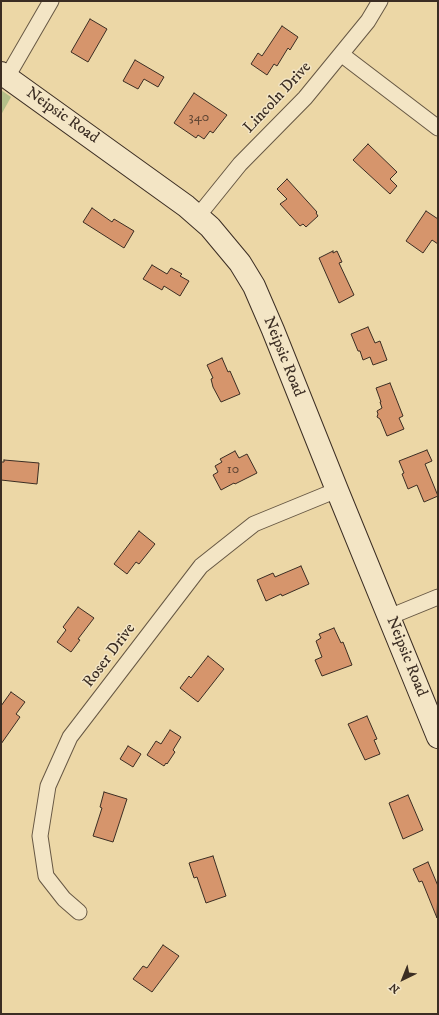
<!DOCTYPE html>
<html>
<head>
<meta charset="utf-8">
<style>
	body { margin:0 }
	#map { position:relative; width:439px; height:1015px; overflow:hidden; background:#ecd7a6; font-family:"IM FELL DW Pica",serif }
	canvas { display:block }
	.frame { position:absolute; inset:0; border:2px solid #3b2d23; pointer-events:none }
	.north { position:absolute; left:383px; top:959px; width:40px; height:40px; -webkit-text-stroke:3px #f3e5c5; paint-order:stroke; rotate:223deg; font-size:11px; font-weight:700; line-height:16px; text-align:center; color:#3b2d23 }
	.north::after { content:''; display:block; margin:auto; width:14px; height:18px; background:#3b2d23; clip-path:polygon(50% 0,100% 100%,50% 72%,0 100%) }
</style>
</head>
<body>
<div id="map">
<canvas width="439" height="1015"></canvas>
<div class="frame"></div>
<div class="north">N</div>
</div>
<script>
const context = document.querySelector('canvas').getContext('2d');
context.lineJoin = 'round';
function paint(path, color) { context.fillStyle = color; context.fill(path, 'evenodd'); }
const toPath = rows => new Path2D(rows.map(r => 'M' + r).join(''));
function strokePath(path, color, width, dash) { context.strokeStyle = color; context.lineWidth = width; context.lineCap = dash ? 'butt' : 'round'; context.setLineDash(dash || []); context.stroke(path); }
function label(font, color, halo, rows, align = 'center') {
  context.font = font + ' "IM FELL DW Pica",serif'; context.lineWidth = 3; context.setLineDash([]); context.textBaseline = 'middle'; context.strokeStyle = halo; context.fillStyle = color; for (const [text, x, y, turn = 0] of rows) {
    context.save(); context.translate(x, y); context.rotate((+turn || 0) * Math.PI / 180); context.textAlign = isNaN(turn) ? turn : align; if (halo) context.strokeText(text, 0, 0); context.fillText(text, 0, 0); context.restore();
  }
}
const green = toPath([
	[1,90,11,97,1,115]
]);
const building = toPath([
	[90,19,107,29,88,62,71,52,90,19],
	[282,26,298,37,290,50,288,48,277,66,274,64,267,75,251,64,258,53,262,56,282,26],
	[135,60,164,77,158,87,144,79,138,89,123,81,135,60],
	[194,93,227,115,213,133,210,131,204,139,198,135,196,138,174,123,194,93],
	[368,144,397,172,390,179,397,186,390,194,353,160,368,144],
	[287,179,317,212,316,213,318,216,306,227,303,224,300,226,280,204,287,199,277,189,287,179],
	[92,208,112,222,114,219,134,231,124,248,83,222,92,208],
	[426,211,438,219,438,244,432,240,423,253,406,241,426,211],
	[333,251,333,253,337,251,342,262,339,263,354,295,339,303,319,258,333,251],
	[152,265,167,274,171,268,182,274,180,276,189,281,180,296,164,286,162,290,143,279,152,265],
	[368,327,375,343,380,341,387,360,373,365,370,357,363,360,360,351,358,351,351,334,368,327],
	[222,358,228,372,230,371,240,394,221,402,213,387,211,379,213,378,207,365,222,358],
	[390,383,403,416,399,418,404,429,387,436,380,419,377,417,378,414,377,411,382,408,380,402,381,402,376,388,390,383],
	[427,450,432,461,425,464,438,496,424,502,417,485,408,489,402,474,404,473,399,461,427,450],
	[235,451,239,458,247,454,257,473,235,484,234,483,221,490,213,475,218,472,215,466,222,462,220,459,235,451],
	[4,460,39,463,37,484,1,480,1,462,4,462,4,460],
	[139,531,155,544,139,564,136,562,127,574,114,564,139,531],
	[301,566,309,584,282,596,281,594,266,601,257,580,273,573,275,577,301,566],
	[78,607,94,618,78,639,80,640,71,652,57,642,66,630,63,627,78,607],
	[334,628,341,643,343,642,352,665,322,676,315,660,322,657,316,641,321,638,319,634,334,628],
	[208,656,224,669,198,702,180,688,189,676,191,678,208,656],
	[11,692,25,702,16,714,20,717,1,744,1,706,11,692],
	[367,716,377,739,374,740,380,754,365,760,348,724,367,716],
	[170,730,181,737,173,750,175,752,167,764,166,763,164,766,147,755,156,741,161,744,170,730],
	[128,746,141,754,133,767,120,759,128,746],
	[104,792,127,799,113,842,93,836,102,808,100,807,104,792],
	[408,795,423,830,403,839,389,803,408,795],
	[213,856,226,896,206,903,197,877,194,878,189,863,213,856],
	[428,862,438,886,437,918,422,881,419,882,413,869,428,862],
	[163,945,179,956,152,992,133,979,143,966,147,968,163,945]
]);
const street = toPath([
	[341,54,438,128],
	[7,77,51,1],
	[198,216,240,164,305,98,368,21,380,1],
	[389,617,438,597],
	[79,912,64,899,46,876,40,836,48,786,70,737,201,566,254,524,337,490]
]);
const secondary = toPath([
	[1,73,186,206,210,227,240,263,254,286,273,330,337,490,438,737]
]);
const numberNames = [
	["340",199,118],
	["10",233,470]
];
const streetNames = [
	["Lincoln Drive",278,98,-47],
	["Neipsic Road",62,116,35],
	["Neipsic Road",283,357,68],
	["Roser Drive",110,656,-53],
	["Neipsic Road",406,657,68]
];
paint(green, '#b4bf89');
paint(building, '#d6956c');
strokePath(building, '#3b2d23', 1);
strokePath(street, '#675844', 17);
strokePath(secondary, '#3b2d23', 24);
strokePath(street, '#f3e5c5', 15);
strokePath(secondary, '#f3e5c5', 22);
label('14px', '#624735', null, numberNames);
label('16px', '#3b2d23', '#f3e5c5', streetNames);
</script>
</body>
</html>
